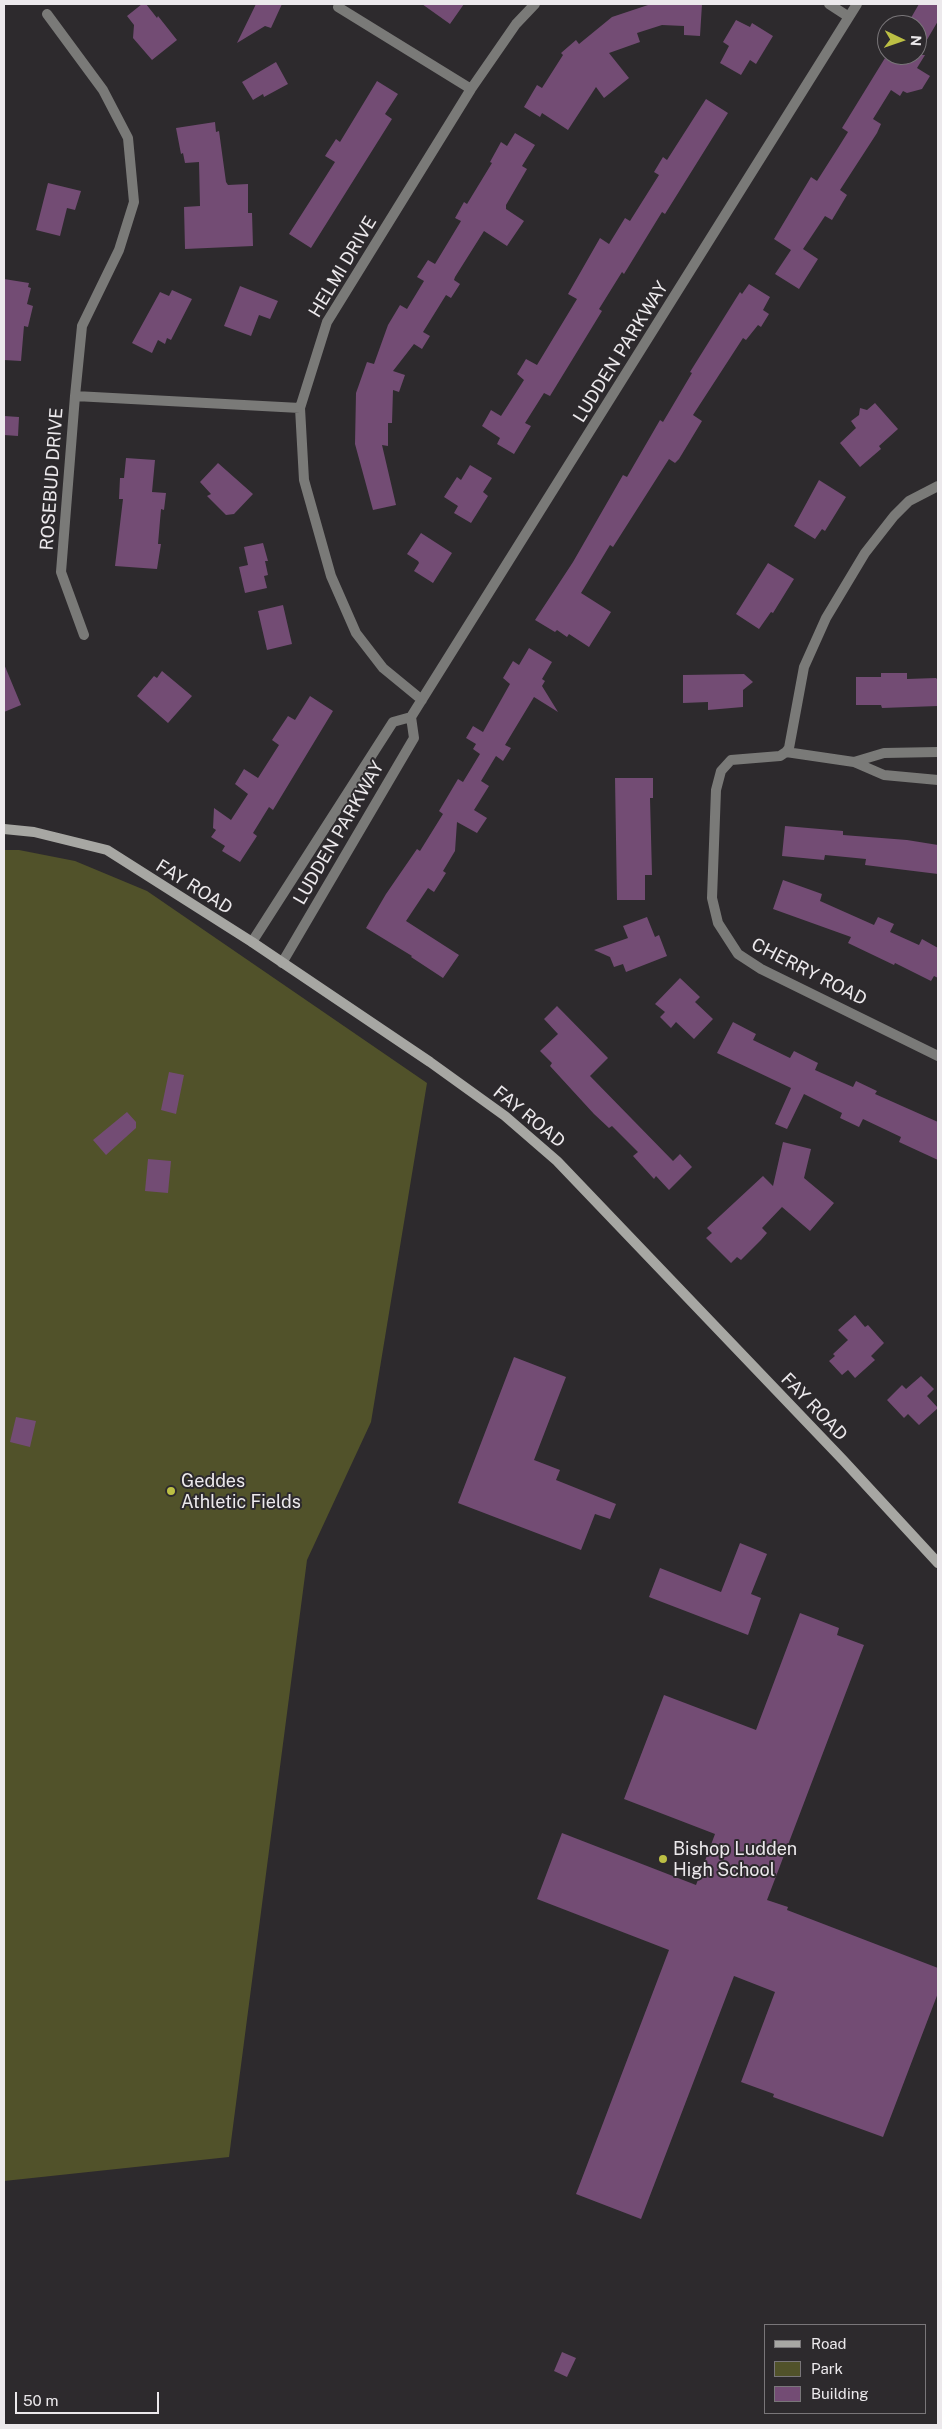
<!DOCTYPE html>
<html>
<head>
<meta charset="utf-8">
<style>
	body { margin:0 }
	#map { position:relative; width:942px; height:2429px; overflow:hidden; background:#2d2a2d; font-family:"Public Sans",sans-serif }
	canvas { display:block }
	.frame { position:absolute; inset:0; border:5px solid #ece9ec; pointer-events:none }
	.legend { position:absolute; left:764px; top:2324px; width:162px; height:90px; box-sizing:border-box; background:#2d2a2d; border:1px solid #797679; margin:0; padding:6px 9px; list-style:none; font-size:15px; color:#ece9ec }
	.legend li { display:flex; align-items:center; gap:10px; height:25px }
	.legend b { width:25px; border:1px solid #797679 }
	.north { position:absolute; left:877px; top:15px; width:50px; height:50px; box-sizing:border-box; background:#2d2a2d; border:1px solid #797679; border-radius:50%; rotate:93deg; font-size:14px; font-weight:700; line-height:20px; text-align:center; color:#ece9ec }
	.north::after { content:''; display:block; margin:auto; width:18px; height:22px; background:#bcbf44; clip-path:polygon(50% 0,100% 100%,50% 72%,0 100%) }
	.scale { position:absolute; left:15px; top:2392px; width:144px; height:22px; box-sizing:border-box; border:2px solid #ece9ec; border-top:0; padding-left:6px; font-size:15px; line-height:18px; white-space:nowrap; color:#ece9ec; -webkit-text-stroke:4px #2d2a2d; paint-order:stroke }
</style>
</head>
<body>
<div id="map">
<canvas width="942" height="2429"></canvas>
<div class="frame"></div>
<ul class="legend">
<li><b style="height:6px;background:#a7a7a3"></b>Road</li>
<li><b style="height:14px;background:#51522a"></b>Park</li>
<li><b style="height:14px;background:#734c74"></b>Building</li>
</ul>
<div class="north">N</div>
<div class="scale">50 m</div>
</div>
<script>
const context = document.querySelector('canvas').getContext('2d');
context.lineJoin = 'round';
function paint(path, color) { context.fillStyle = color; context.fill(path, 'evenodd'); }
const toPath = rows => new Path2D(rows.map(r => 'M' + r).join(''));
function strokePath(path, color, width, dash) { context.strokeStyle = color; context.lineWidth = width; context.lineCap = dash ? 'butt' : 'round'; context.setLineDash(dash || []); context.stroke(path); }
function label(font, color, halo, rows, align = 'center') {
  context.font = font + ' "Public Sans",sans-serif'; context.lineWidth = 4; context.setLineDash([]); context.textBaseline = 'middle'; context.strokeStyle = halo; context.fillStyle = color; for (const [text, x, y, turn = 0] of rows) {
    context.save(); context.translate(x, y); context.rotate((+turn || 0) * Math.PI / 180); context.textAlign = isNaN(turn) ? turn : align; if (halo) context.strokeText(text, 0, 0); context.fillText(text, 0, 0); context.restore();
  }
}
const green = toPath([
	[4,850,19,850,75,861,147,891,427,1083,371,1422,307,1560,229,2157,4,2181]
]);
const building = toPath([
	[142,4,146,4,157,18,158,16,177,40,152,60,133,38,134,25,127,16],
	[256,4,282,4,271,28,265,26,237,43],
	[422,4,464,4,450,24],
	[651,4,702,4,700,36,684,35,684,26,662,25,637,33,640,42,609,53,629,78,604,98,596,87,568,130,542,113,540,117,524,107,537,85,542,88,563,55,561,53,576,40,579,44,612,17],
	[919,4,938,4,938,21,918,55,925,55,917,68,930,76,922,89,907,93,903,91,900,96,891,90,873,119,881,124,877,133,840,190,847,195,832,220,825,216,803,249,818,259,799,289,775,274,791,250,774,239,811,177,817,181,838,148,848,132,842,128,885,58,891,62,896,55,917,55,917,25,908,23],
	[736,20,750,27,752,23,773,36,756,64,750,60,741,75,720,63,729,46,723,42],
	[276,62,288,84,264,97,263,94,253,100,242,82],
	[377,81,398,94,385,114,392,119,311,248,289,234,335,162,325,156,336,139,340,142],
	[706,99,728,113,665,214,662,212,624,274,622,272,599,309,602,311,550,396,544,393,525,423,531,426,514,454,497,444,500,438,482,426,491,410,501,416,524,380,517,374,526,359,537,365,577,299,568,294,600,238,609,244,625,218,630,221,659,175,654,172,663,157,667,160],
	[215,122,216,132,219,131,226,182,228,185,248,184,248,213,252,213,253,246,185,249,184,207,200,206,199,162,185,163,183,153,181,154,176,128],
	[515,133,535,145,522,166,527,169,506,205,506,209,524,221,507,246,484,231,455,277,454,280,460,284,451,298,446,295,423,332,430,336,422,349,414,344,393,371,405,375,399,392,393,390,392,423,388,423,388,446,382,445,396,505,373,510,355,444,356,393,367,362,374,364,388,325,400,305,407,309,424,281,417,277,428,260,435,264,461,221,455,218,464,202,467,204,492,163,490,162,501,142,507,146],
	[48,183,81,191,75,210,67,208,60,236,36,230],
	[4,279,29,283,28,287,31,288,27,304,33,306,28,327,24,326,21,361,4,360],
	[749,284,770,297,763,310,769,314,761,327,758,325,746,340,743,338,693,415,702,421,679,459,675,463,669,459,613,547,610,545,581,593,611,612,589,647,569,634,567,637,557,630,555,632,535,620,573,562,623,475,627,477,660,420,663,422,692,373,690,372,740,292,742,294],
	[240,286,278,301,270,319,259,315,251,336,224,326],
	[172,290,192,299,171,340,167,338,165,344,158,340,152,353,132,343,160,292,169,296],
	[875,403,898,429,879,446,881,449,860,467,840,443,856,428,851,421,859,415,860,408,867,410],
	[4,416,19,417,18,436,4,435],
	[126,458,155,460,152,492,166,493,164,510,161,509,158,544,161,544,157,569,115,566,123,499,119,499,120,478,124,478],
	[218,463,253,494,234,514,226,515,207,496,211,494,200,482],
	[470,465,492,478,483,492,488,496,471,523,454,513,458,506,444,497,457,477,461,480],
	[819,480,846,497,825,531,822,529,815,539,794,526],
	[421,533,452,553,433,583,414,571,419,563,418,561,407,554],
	[263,543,268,561,265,561,268,575,264,576,267,588,245,593,239,567,248,565,244,547],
	[768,563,794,579,773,613,771,612,759,629,736,614],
	[283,605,292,644,267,650,258,611],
	[529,648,552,662,542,679,545,681,542,686,558,712,534,697,505,745,511,748,503,761,496,756,481,781,489,786,474,810,487,818,477,833,457,822,455,851,443,871,446,873,434,892,428,888,406,921,459,955,443,978,411,957,412,956,366,928,386,894,417,849,420,851,443,814,439,811,458,779,463,782,480,754,473,749,476,744,466,738,473,726,483,732,510,684,503,678,513,661,519,665],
	[4,664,21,705,4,712],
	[162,671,192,696,168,723,137,696,154,676,157,678],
	[881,673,907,673,907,679,936,678,938,680,938,706,882,708,881,705,856,705,856,677,881,677],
	[744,674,753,682,743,690,743,707,708,710,708,702,683,703,683,675],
	[310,696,333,711,273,810,269,807,253,833,257,836,240,862,222,851,225,846,211,837,216,830,213,828,214,808,231,820,248,794,235,784,244,769,258,778,279,745,272,740,288,716,295,720],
	[615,778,653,778,653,798,650,798,652,875,645,875,645,900,617,900],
	[785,826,843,831,843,835,907,840,938,845,938,874,865,865,866,859,825,855,824,860,782,856],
	[783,880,822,894,820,901,874,925,878,917,894,924,890,932,919,945,922,939,938,948,938,978,934,976,931,981,895,963,894,965,848,943,851,937,773,909],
	[647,917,655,937,659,935,667,956,626,972,623,964,614,967,610,957,594,950,628,938,623,926],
	[680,978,700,997,695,1002,713,1019,694,1039,676,1022,671,1028,660,1017,665,1012,655,1004],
	[557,1006,608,1058,590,1076,673,1161,680,1154,692,1167,669,1190,656,1176,654,1179,633,1156,638,1152,612,1126,609,1128,594,1114,550,1066,552,1063,540,1051,558,1034,544,1019],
	[733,1022,756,1034,753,1040,790,1058,794,1051,818,1063,815,1070,853,1087,856,1081,877,1091,875,1094,938,1122,938,1160,899,1142,901,1137,863,1119,859,1127,840,1118,842,1113,804,1094,787,1129,775,1124,791,1088,717,1053],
	[169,1072,184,1075,176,1114,161,1110],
	[127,1112,136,1122,136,1128,106,1155,93,1140],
	[783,1142,811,1149,804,1178,834,1203,810,1231,782,1207,762,1228,767,1233,761,1240,741,1260,737,1257,731,1263,706,1238,712,1233,707,1228,763,1176,773,1186],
	[148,1159,171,1161,168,1193,145,1191],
	[855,1315,865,1327,868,1325,884,1343,871,1356,875,1360,855,1378,848,1370,842,1375,829,1361,835,1356,833,1354,848,1340,838,1330],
	[514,1357,566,1377,534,1460,560,1470,556,1480,616,1504,610,1519,595,1514,581,1550,458,1503],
	[921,1376,934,1389,927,1396,938,1408,919,1425,908,1414,904,1418,887,1400,902,1385,906,1389],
	[16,1417,36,1421,30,1447,10,1442],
	[740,1543,767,1554,751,1594,761,1598,748,1635,649,1597,660,1568,721,1592],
	[800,1613,839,1628,837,1635,864,1645,767,1900,788,1907,787,1910,938,1968,938,1993,883,2137,773,2097,774,2094,741,2082,775,1992,734,1976,641,2219,576,2194,669,1950,537,1899,562,1833,696,1885,715,1834,624,1799,664,1695,756,1730],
	[562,2352,576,2358,567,2377,554,2371]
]);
const street = toPath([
	[829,4,849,17],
	[338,7,471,89],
	[47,14,103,90,128,138,134,202,119,250,82,326,75,396],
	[84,635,61,572,75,396,300,408],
	[422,700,383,668,356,633,331,576,304,480,300,408,327,322,471,89,516,24,535,4],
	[786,752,780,756,731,760,721,771,716,790,712,898,718,923,738,954,761,969,938,1056],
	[786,752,789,748,804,667,826,618,865,553,894,516,909,501,938,486],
	[786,752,854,762,884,775,938,780],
	[854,762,884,753,938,752],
	[252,942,393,722,411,717,857,4],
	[282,963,414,738,411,717]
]);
const secondary = toPath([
	[4,829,34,832,107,850,252,942,430,1062,505,1116,557,1161,843,1460,938,1563]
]);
const markers = [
	[171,1491,5,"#bcbf44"],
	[663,1859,5,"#bcbf44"]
];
const streetNames = [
	["HELMI DRIVE",343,267,-59],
	["LUDDEN PARKWAY",621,352,-58],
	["ROSEBUD DRIVE",52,479,-86],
	["LUDDEN PARKWAY",339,833,-60],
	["FAY ROAD",194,887,32],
	["CHERRY ROAD",809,972,27],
	["FAY ROAD",529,1117,39],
	["FAY ROAD",814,1407,46]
];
const poiNames = [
	["Geddes",181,1481],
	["Athletic Fields",181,1502],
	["Bishop Ludden",673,1849],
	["High School",673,1870]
];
paint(green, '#51522a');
paint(building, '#734c74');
strokePath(street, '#7a7a78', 10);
strokePath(secondary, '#a7a7a3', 10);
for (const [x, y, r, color] of markers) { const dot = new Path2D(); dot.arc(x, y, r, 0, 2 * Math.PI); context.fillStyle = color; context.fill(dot); strokePath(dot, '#2d2a2d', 2); }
label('18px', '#ece9ec', '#2d2a2d', streetNames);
label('18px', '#ece9ec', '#2d2a2d', poiNames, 'left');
</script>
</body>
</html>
